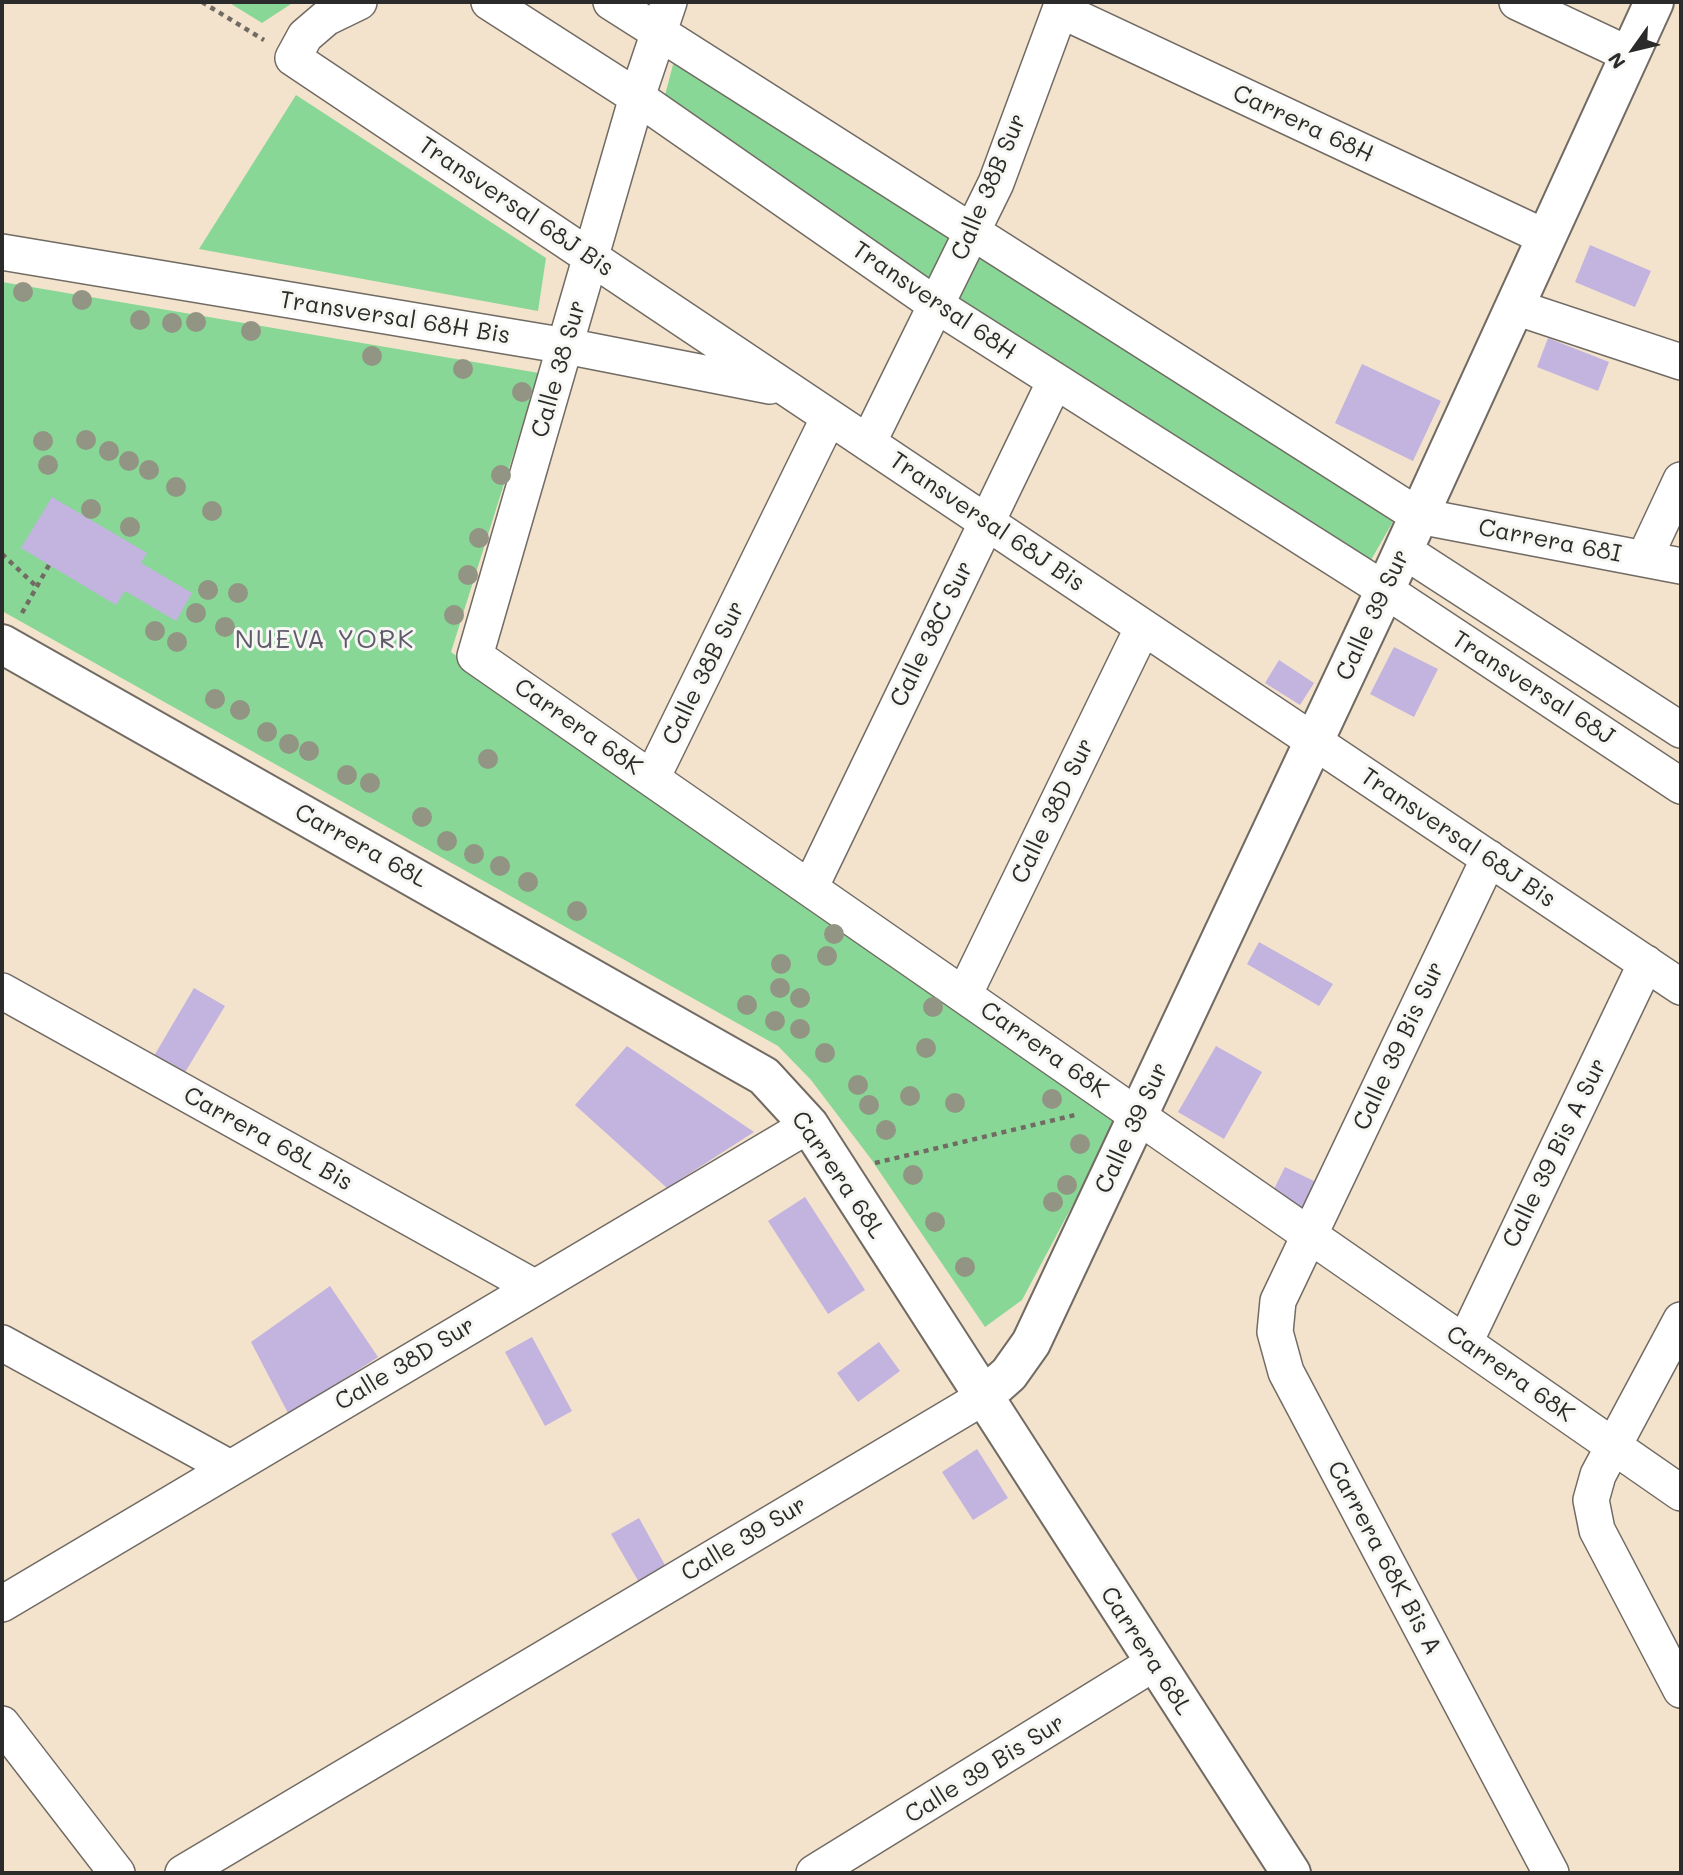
<!DOCTYPE html>
<html>
<head>
<meta charset="utf-8">
<style>
	body { margin:0 }
	#map { position:relative; width:1683px; height:1875px; overflow:hidden; background:#f3e3cd; font-family:Mali,sans-serif }
	canvas { display:block }
	.frame { position:absolute; inset:0; border:4px solid #2b2b2b; pointer-events:none }
	.north { position:absolute; left:1599px; top:14px; width:70px; height:70px; -webkit-text-stroke:5px #f6f6f2; paint-order:stroke; rotate:236deg; font-size:19px; font-weight:700; line-height:28px; text-align:center; color:#2b2b2b }
	.north::after { content:''; display:block; margin:auto; width:24px; height:32px; background:#2b2b2b; clip-path:polygon(50% 0,100% 100%,50% 72%,0 100%) }
</style>
</head>
<body>
<div id="map">
<canvas width="1683" height="1875"></canvas>
<div class="frame"></div>
<div class="north">N</div>
</div>
<script>
const context = document.querySelector('canvas').getContext('2d');
context.lineJoin = 'round';
function paint(path, color) { context.fillStyle = color; context.fill(path, 'evenodd'); }
const toPath = rows => new Path2D(rows.map(r => 'M' + r).join(''));
function strokePath(path, color, width, dash) { context.strokeStyle = color; context.lineWidth = width; context.lineCap = dash ? 'butt' : 'round'; context.setLineDash(dash || []); context.stroke(path); }
function label(font, color, halo, rows, align = 'center') {
  context.font = font + ' Mali,sans-serif'; context.lineWidth = 6; context.setLineDash([]); context.textBaseline = 'middle'; context.strokeStyle = halo; context.fillStyle = color; for (const [text, x, y, turn = 0] of rows) {
    context.save(); context.translate(x, y); context.rotate((+turn || 0) * Math.PI / 180); context.textAlign = isNaN(turn) ? turn : align; if (halo) context.strokeText(text, 0, 0); context.fillText(text, 0, 0); context.restore();
  }
}
const green = toPath([
	[228,2,294,2,262,23],
	[675,57,1395,518,1367,567,660,114],
	[296,95,546,258,538,311,199,249],
	[2,282,539,373,451,652,1120,1116,1022,1300,985,1327,871,1159,811,1080,778,1046,2,611]
]);
const building = toPath([
	[1590,245,1651,271,1635,307,1575,282],
	[1548,338,1609,362,1598,391,1537,367],
	[1362,364,1441,401,1413,461,1335,423],
	[52,497,147,553,141,563,192,593,176,621,125,591,116,605,21,548],
	[1394,647,1438,669,1414,717,1370,694],
	[1279,660,1314,683,1300,705,1265,683],
	[1259,942,1333,984,1319,1006,1247,964],
	[194,988,225,1006,184,1074,154,1056],
	[627,1046,754,1132,667,1188,575,1105],
	[1216,1046,1262,1072,1224,1139,1178,1112],
	[1285,1167,1316,1182,1303,1211,1271,1195],
	[805,1197,865,1290,828,1314,768,1221],
	[330,1286,378,1357,289,1415,251,1342],
	[532,1337,572,1411,545,1426,505,1352],
	[879,1342,900,1371,858,1402,837,1373],
	[977,1449,1008,1498,973,1520,942,1472],
	[639,1518,671,1576,644,1591,611,1534]
]);
const path = toPath([
	[202,2,264,40],
	[2,554,37,587],
	[22,613,49,565],
	[875,1163,1075,1115]
]);
const minor = toPath([
	[359,2,326,18,305,36,293,58,1681,987],
	[489,2,637,97,936,305,1385,590,1681,786],
	[611,2,1419,516,1681,566],
	[669,2,637,97,475,656,1681,1493],
	[1517,2,1630,55],
	[1060,10,1547,238],
	[2,252,566,346,770,386],
	[1515,307,1681,362],
	[868,443,996,183,1063,2],
	[1403,550,1681,730],
	[1644,559,1681,480],
	[652,778,829,417],
	[1489,858,1278,1301,1275,1332,1286,1372,1551,1873],
	[810,888,1055,381],
	[2,991,534,1287],
	[964,995,1143,627],
	[1681,1320,1598,1475,1591,1500,1597,1530,1681,1690],
	[1465,1342,1646,963],
	[2,1343,230,1468],
	[2,1604,809,1125],
	[2,1724,117,1873],
	[183,1873,982,1398],
	[814,1873,1154,1663]
]);
const tertiary = toPath([
	[2,644,764,1076,809,1125,1291,1873],
	[982,1398,1009,1374,1031,1343,1385,590,1654,2]
]);
const trees = [
	[23,292],
	[82,300],
	[140,320],
	[196,322],
	[172,323],
	[251,331],
	[372,356],
	[463,369],
	[522,392],
	[86,440],
	[43,441],
	[109,451],
	[129,461],
	[48,465],
	[149,470],
	[501,475],
	[176,487],
	[91,509],
	[212,511],
	[130,527],
	[479,538],
	[468,575],
	[208,590],
	[238,593],
	[196,613],
	[454,615],
	[225,627],
	[155,631],
	[177,642],
	[215,699],
	[240,710],
	[267,732],
	[289,744],
	[309,751],
	[488,759],
	[347,775],
	[370,783],
	[422,817],
	[447,841],
	[474,854],
	[500,866],
	[528,882],
	[577,911],
	[834,934],
	[827,956],
	[781,964],
	[780,988],
	[800,998],
	[747,1005],
	[933,1007],
	[775,1021],
	[800,1029],
	[926,1048],
	[825,1053],
	[858,1085],
	[910,1096],
	[1052,1099],
	[955,1103],
	[869,1105],
	[886,1130],
	[1080,1144],
	[913,1175],
	[1067,1185],
	[1053,1202],
	[935,1222],
	[965,1267]
];
const streetNames = [
	["Carrera 68H",1303,124,25],
	["Calle 38B Sur",989,187,-67],
	["Transversal 68J Bis",516,207,34],
	["Transversal 68H",934,301,34],
	["Transversal 68H Bis",395,318,9],
	["Calle 38 Sur",559,369,-74],
	["Transversal 68J Bis",987,522,34],
	["Carrera 68I",1550,541,11],
	["Calle 39 Sur",1373,615,-65],
	["Calle 38C Sur",932,634,-64],
	["Calle 38B Sur",704,673,-64],
	["Transversal 68J",1533,688,33],
	["Carrera 68K",578,727,35],
	["Calle 38D Sur",1053,811,-64],
	["Transversal 68J Bis",1458,838,34],
	["Carrera 68L",361,846,29],
	["Calle 39 Bis Sur",1399,1046,-65],
	["Carrera 68K",1044,1050,35],
	["Calle 39 Sur",1132,1128,-65],
	["Carrera 68L Bis",268,1139,29],
	["Calle 39 Bis A Sur",1555,1153,-64],
	["Carrera 68L",838,1175,56],
	["Calle 38D Sur",405,1364,-31],
	["Carrera 68K",1510,1374,35],
	["Calle 39 Sur",744,1539,-31],
	["Carrera 68K Bis A",1384,1558,62],
	["Carrera 68L",1146,1651,57],
	["Calle 39 Bis Sur",985,1769,-32]
];
const neighbourhoodNames = [
	["NUEVA YORK",325,640]
];
paint(green, '#89d796');
paint(building, '#c2b3df');
strokePath(minor, '#716b64', 38);
strokePath(tertiary, '#716b64', 42);
strokePath(path, '#716b64', 4.5, [5, 5]);
strokePath(minor, '#fff', 35);
strokePath(tertiary, '#fff', 38);
context.fillStyle = '#929583';
for (const [x, y] of trees) { context.beginPath(); context.arc(x, y, 10, 0, 2 * Math.PI); context.fill(); }
label('24px', '#2b2b2b', '#f6f6f2', streetNames);
context.letterSpacing = '2px';
label('26px', '#605b6a', '#f6f6f2', neighbourhoodNames);
context.letterSpacing = '0px';
</script>
</body>
</html>
